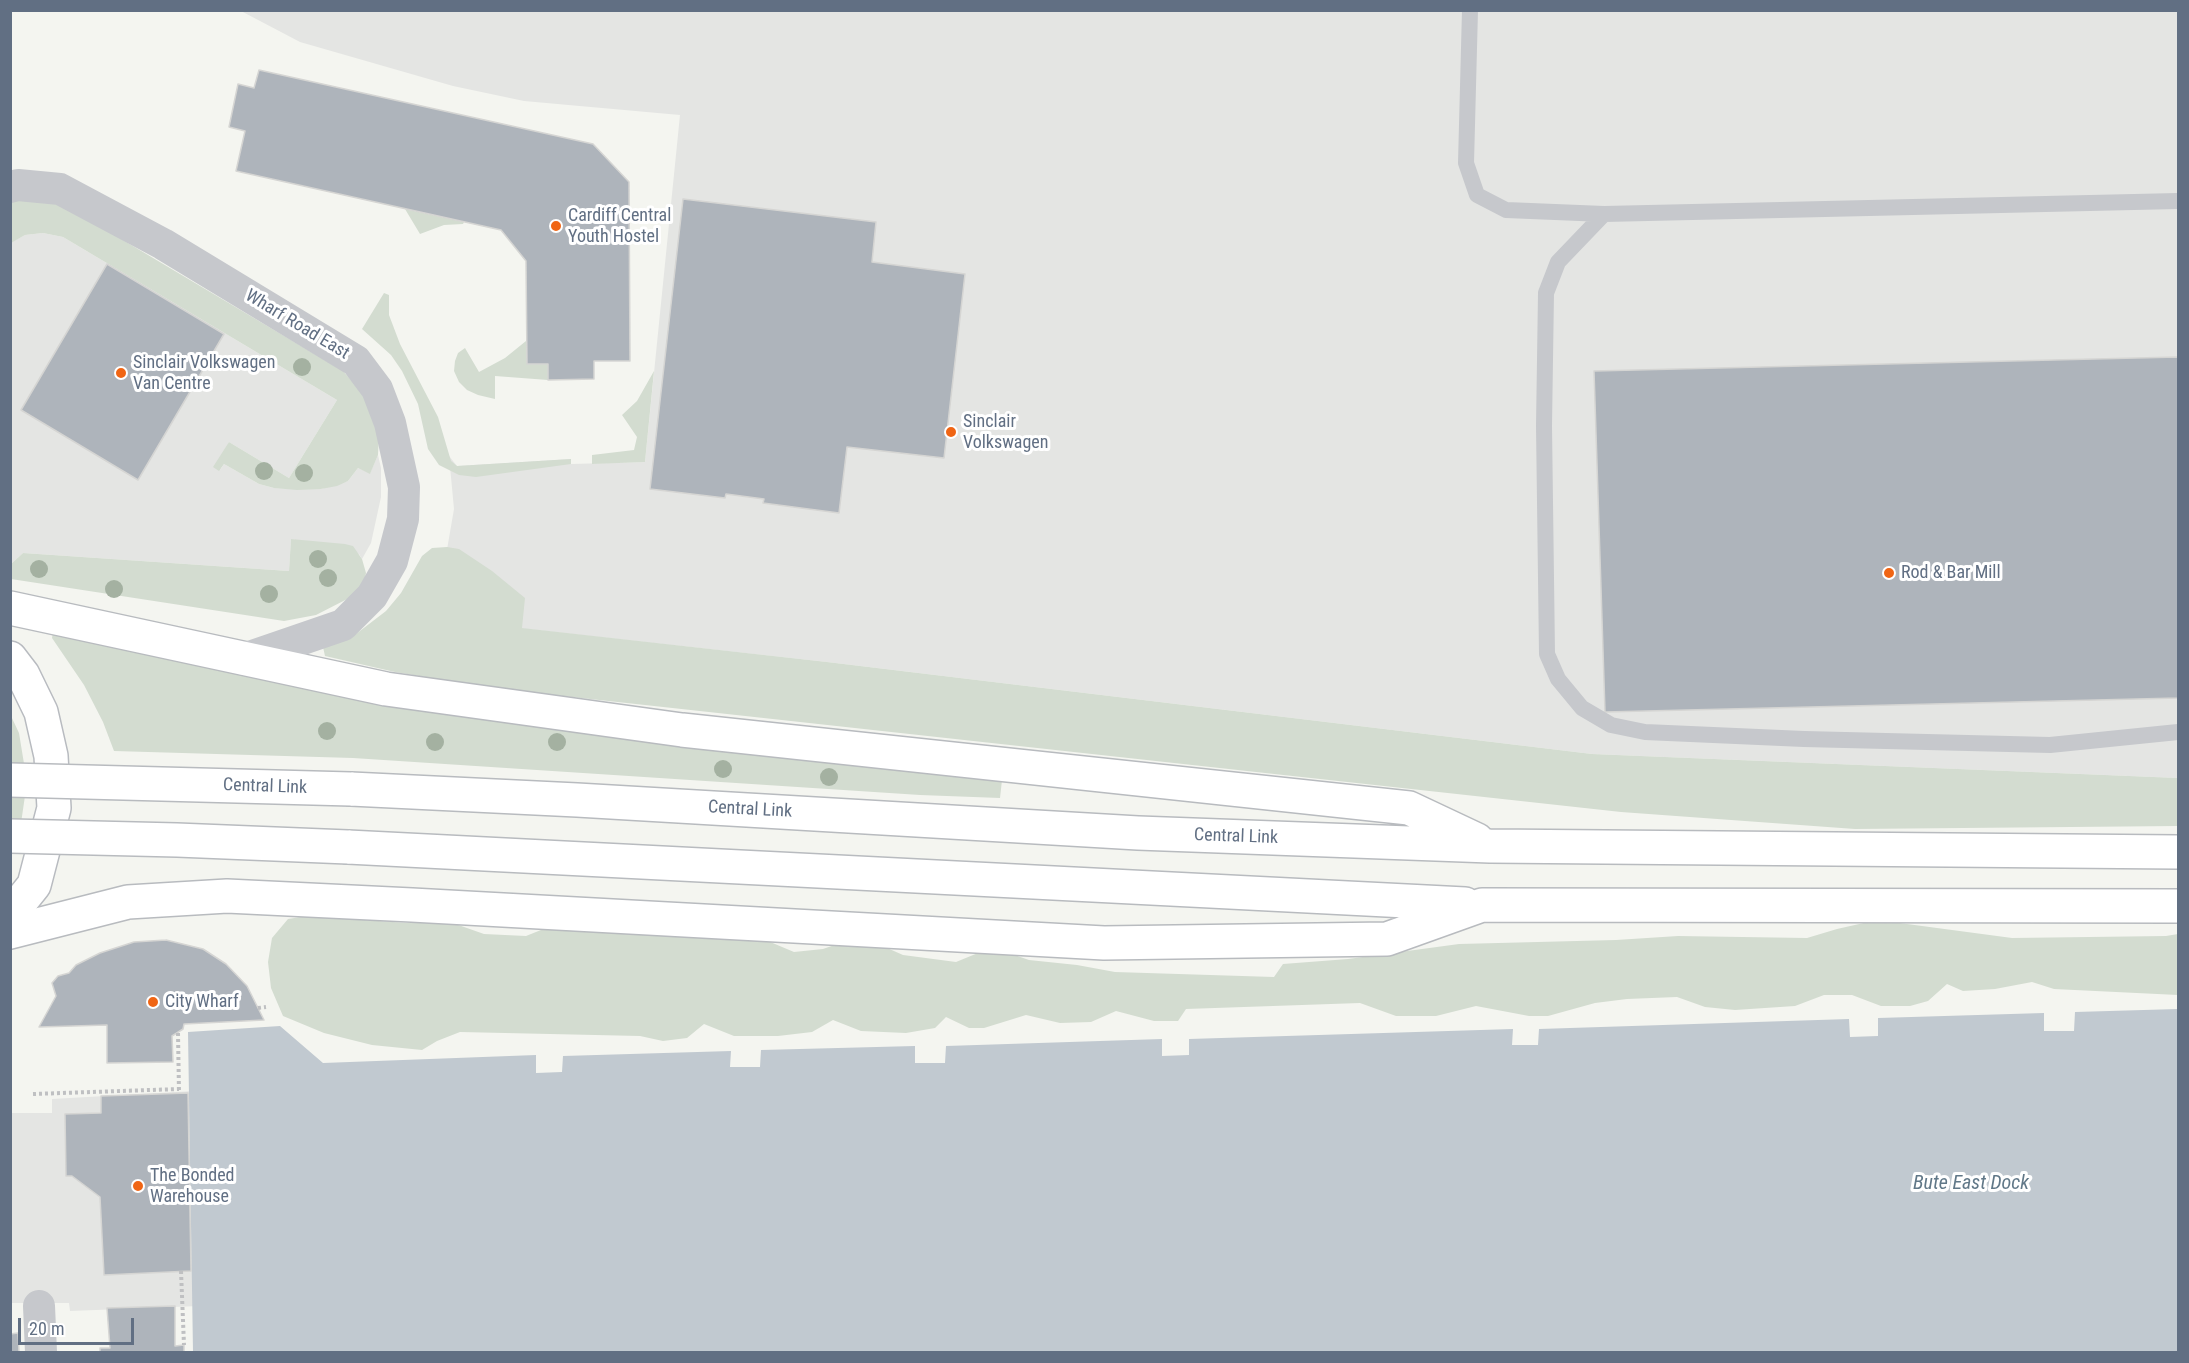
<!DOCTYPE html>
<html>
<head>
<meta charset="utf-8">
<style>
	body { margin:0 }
	#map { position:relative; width:2189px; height:1363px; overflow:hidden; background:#f4f5f0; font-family:"Roboto Condensed",sans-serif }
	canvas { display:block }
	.frame { position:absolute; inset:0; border:12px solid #616f83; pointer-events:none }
	.scale { position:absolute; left:18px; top:1318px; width:116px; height:27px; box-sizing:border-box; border:3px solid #616f83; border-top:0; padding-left:8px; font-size:18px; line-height:21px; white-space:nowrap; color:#616f83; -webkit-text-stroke:4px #fff; paint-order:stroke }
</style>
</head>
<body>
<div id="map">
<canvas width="2189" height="1363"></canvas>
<div class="frame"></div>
<div class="scale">20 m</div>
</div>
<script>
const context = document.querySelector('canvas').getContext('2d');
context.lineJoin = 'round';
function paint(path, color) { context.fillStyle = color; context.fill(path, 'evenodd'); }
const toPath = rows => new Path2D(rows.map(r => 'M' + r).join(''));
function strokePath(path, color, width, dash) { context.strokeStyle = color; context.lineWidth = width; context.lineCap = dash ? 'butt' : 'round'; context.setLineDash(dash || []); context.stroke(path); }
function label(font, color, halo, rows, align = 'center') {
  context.font = font + ' "Roboto Condensed",sans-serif'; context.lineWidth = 6; context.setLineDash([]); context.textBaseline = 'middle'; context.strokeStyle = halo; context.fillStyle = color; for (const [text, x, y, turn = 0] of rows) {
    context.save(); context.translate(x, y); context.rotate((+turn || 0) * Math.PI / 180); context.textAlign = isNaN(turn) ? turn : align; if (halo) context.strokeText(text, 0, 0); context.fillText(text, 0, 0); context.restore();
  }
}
const built = toPath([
	[241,11,2178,11,2178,778,1592,754,827,662,435,619,454,509,449,456,457,466,571,459,571,464,645,462,680,115,524,101,453,86,300,42],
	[43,233,63,237,337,400,289,478,229,442,220,470,224,464,259,484,274,488,321,489,348,481,358,468,370,473,378,455,381,468,381,497,371,543,362,559,359,554,291,539,289,571,23,553,11,564,10,243,25,235],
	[194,1091,199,1306,70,1311,69,1303,11,1303,10,1113,52,1113,52,1099]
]);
const green = toPath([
	[26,198,52,202,101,227,343,371,359,389,374,415,379,435,378,455,370,474,358,468,348,481,337,486,321,489,297,490,274,488,259,484,224,464,219,471,213,467,229,442,289,478,337,400,63,237,43,233,25,235,11,243,11,201],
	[405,209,464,222,463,224,444,225,420,234],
	[384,293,389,295,389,315,400,344,438,417,451,461,457,466,571,459,571,464,476,477,459,475,439,465,428,449,418,404,402,371,391,355,362,329],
	[526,341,527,364,548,364,548,380,495,376,495,399,478,395,467,390,459,382,454,371,455,361,458,353,465,348,479,372,505,358],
	[654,371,645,462,592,464,592,455,634,450,637,437,622,415,637,401],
	[291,539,345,544,353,546,362,559,366,573,364,584,357,594,316,615,284,621,11,579,11,564,23,553,289,571],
	[447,547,459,549,492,571,525,598,522,628,827,662,1592,754,2178,778,2178,826,1855,829,1621,812,499,689,395,672,325,656,323,647,356,634,386,611,401,593,422,556,432,548],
	[60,630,355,699,464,715,1002,780,1000,798,920,795,353,758,114,751,103,722,84,685,52,638,53,632],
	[11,716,19,733,27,782,19,837,11,853],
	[307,916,407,923,447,921,484,934,526,936,546,928,756,936,794,952,823,949,846,941,869,940,903,955,956,962,978,953,1003,951,1029,960,1077,965,1115,972,1274,977,1283,964,1348,959,1459,944,1616,940,1678,936,1807,938,1837,929,1877,920,2012,938,2166,936,2178,934,2178,995,2054,989,2032,982,1995,989,1963,991,1947,984,1928,1001,1910,1006,1881,1006,1852,995,1824,995,1795,1006,1735,1010,1705,1007,1677,997,1627,999,1595,1003,1548,1016,1529,1016,1476,1006,1436,1016,1396,1016,1360,1003,1186,1009,1178,1021,1154,1021,1116,1011,1091,1022,1060,1023,1026,1015,984,1028,969,1028,946,1017,935,1028,906,1033,861,1031,833,1020,812,1032,778,1036,734,1036,704,1024,687,1038,663,1041,640,1036,460,1032,437,1041,422,1050,372,1045,324,1033,283,1016,271,988,268,962,272,938,288,919]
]);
const water = toPath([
	[2178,1009,2178,1352,193,1352,188,1032,280,1026,323,1063,536,1055,536,1073,562,1072,563,1056,731,1051,730,1067,760,1067,761,1050,915,1046,915,1063,945,1063,946,1046,1162,1039,1162,1056,1189,1055,1189,1039,1513,1029,1512,1045,1538,1045,1539,1029,1849,1019,1850,1037,1878,1036,1878,1018,2044,1013,2044,1031,2074,1031,2075,1012]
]);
const building = toPath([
	[259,70,593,144,629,182,630,361,594,361,594,379,548,380,548,364,527,364,526,261,501,230,236,171,245,131,229,127,238,84,254,88,259,70],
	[683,199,876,222,872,262,965,274,944,458,847,447,839,513,763,503,764,499,726,494,725,498,650,489,683,199],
	[107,264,224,334,138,480,21,410,107,264],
	[2178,357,2178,698,1605,712,1594,371,2178,357],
	[166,940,203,949,226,964,247,986,264,1020,184,1024,183,1029,172,1036,173,1062,107,1063,107,1025,39,1027,56,996,52,983,58,976,69,973,76,965,100,953,134,942,166,940],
	[188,1093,191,1271,104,1275,100,1197,72,1176,66,1176,65,1114,101,1113,101,1096,188,1093],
	[175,1306,175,1346,184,1345,184,1352,100,1352,100,1348,110,1348,107,1308,175,1306],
	[18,1333,19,1352,10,1352,10,1334,18,1333]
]);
const path = toPath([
	[258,1008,266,1007],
	[178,1033,179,1093],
	[33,1094,179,1089],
	[181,1271,184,1345]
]);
const lane = toPath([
	[1470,10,1466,163,1477,195,1506,210,1604,214,2178,201],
	[1604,214,1558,262,1546,293,1544,426,1547,654,1558,679,1582,708,1611,725,1645,732,1804,739,2050,745,2178,732]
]);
const street = toPath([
	[10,187,18,185,60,189,163,244,356,361,377,389,390,423,404,487,403,519,392,561,372,596,343,625,244,659],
	[39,1306,41,1352]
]);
const secondary = toPath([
	[10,658,23,675,41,712,51,756,54,808,34,885,10,915]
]);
const primary = toPath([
	[10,608,386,689,682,730,1409,808,1477,840],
	[351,789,577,800,1138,833,1490,846,2178,852],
	[348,847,1465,904],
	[10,932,128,902,227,896,412,905,1104,943,1387,939,1482,905,2178,906]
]);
const primaryBridge = toPath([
	[10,780,351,789],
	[10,836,177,840,348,847]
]);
const trees = [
	[302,367],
	[264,471],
	[304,473],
	[318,559],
	[39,569],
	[328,578],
	[114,589],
	[269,594],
	[327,731],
	[435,742],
	[557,742],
	[723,769],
	[829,777]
];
const markers = [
	[556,226,6,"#f06514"],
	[121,373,6,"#f06514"],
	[951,432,6,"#f06514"],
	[1889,573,6,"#f06514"],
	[153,1002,6,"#f06514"],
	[138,1186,6,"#f06514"]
];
const poiNames = [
	["Cardiff Central",568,216],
	["Youth Hostel",568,237],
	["Sinclair Volkswagen",133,363],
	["Van Centre",133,384],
	["Sinclair",963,422],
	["Volkswagen",963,443],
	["Rod & Bar Mill",1901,573],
	["City Wharf",165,1002],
	["The Bonded",150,1176],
	["Warehouse",150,1197]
];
const streetNames = [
	["Wharf Road East",297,325,31],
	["Central Link",265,787,2],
	["Central Link",750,810,3],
	["Central Link",1236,837,2]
];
const waterNames = [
	["Bute East Dock",1971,1184]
];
paint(built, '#e4e5e3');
paint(green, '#d3dcd0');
paint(water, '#c1c9d0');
paint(building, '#aeb4bb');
strokePath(building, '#d5d5d3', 1.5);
strokePath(secondary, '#b8bbc0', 36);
strokePath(primary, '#b8bbbf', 36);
strokePath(path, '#bfc0c2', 4, [3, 3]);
strokePath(lane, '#c6c8cc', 16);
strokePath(street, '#c6c8cc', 32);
strokePath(secondary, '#fff', 33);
strokePath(primary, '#fff', 33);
strokePath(primaryBridge, '#b8bbbf', 36, []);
strokePath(primaryBridge, '#fff', 33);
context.fillStyle = '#a4b1a1';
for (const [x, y] of trees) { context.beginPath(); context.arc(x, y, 9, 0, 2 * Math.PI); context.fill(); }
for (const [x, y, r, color] of markers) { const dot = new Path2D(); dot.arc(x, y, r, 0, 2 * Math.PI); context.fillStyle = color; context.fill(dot); strokePath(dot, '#fff', 2); }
label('18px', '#616f83', '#fff', poiNames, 'left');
label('18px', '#616f83', '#fff', streetNames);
label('italic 20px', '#617888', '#fff', waterNames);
</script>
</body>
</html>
